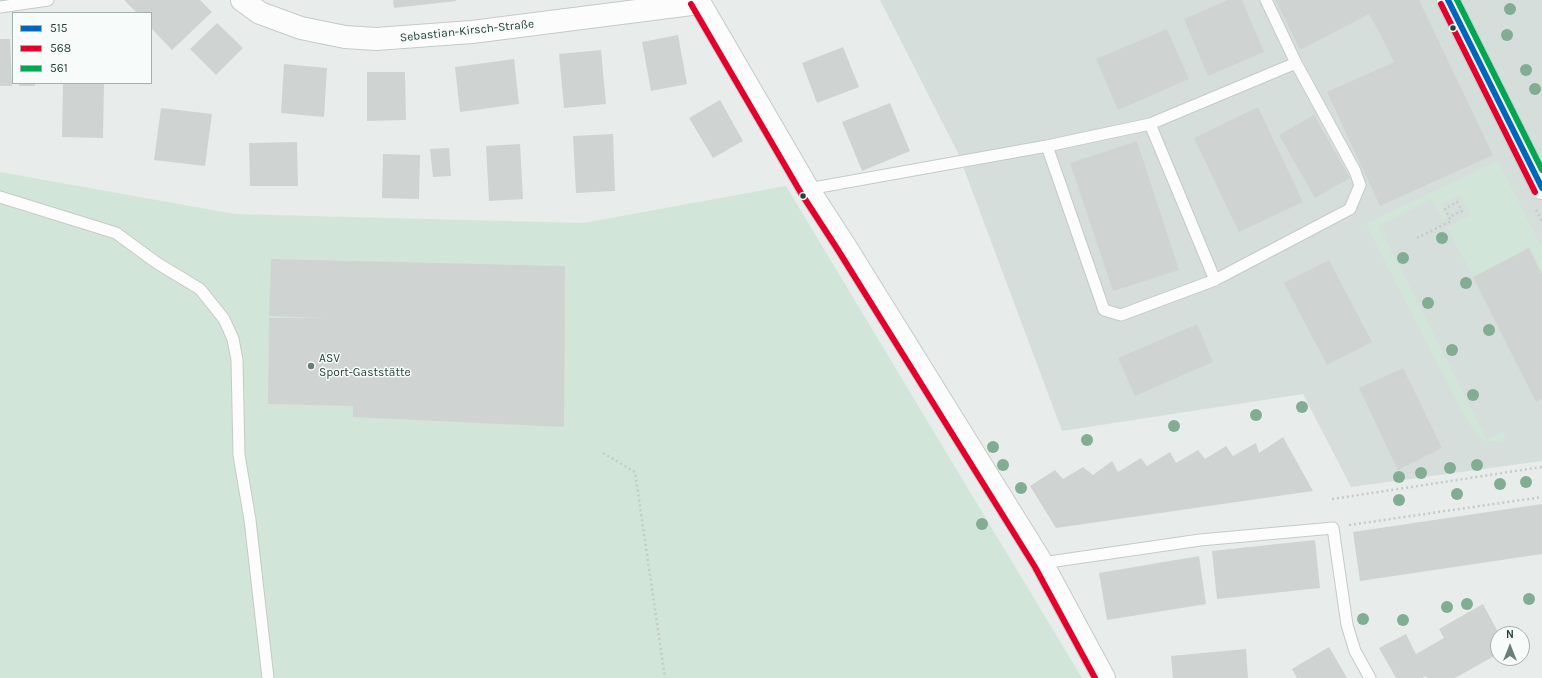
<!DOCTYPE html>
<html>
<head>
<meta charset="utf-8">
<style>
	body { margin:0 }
	#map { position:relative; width:1542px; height:678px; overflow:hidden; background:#e8edeb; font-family:Karla,sans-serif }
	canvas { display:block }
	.legend { position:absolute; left:12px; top:12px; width:140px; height:72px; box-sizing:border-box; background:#f7fbf9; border:1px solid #a3b1ad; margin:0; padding:5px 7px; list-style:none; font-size:12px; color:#24423a }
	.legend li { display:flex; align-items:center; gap:8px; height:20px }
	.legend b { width:20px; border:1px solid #a3b1ad }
	.north { position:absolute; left:1490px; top:626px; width:40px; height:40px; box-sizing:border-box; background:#f7fbf9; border:1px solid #a3b1ad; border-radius:50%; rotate:0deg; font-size:11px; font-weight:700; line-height:16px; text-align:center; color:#24423a }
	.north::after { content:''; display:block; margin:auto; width:14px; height:18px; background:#697e78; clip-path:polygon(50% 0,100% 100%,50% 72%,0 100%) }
</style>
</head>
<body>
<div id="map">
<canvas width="1542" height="678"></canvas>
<ul class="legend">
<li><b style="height:5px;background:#0065bd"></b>515</li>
<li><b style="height:5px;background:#e4002b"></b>568</li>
<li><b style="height:5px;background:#00a651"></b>561</li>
</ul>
<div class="north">N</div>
</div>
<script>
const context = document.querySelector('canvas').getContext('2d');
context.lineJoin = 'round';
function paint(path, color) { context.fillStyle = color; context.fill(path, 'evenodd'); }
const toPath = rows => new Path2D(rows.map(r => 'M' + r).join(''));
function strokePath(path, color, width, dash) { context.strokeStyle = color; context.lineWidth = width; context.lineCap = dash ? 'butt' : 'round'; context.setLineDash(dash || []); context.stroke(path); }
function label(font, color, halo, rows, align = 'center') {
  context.font = font + ' Karla,sans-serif'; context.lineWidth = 3; context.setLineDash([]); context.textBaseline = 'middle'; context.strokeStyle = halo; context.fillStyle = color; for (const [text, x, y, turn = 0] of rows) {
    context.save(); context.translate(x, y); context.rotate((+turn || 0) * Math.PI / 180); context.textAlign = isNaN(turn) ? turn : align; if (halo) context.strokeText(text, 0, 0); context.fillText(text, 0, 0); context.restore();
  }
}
const built = toPath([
	[880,0,1542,0,1542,461,1351,487,1303,394,1062,431,958,153]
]);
const green = toPath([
	[1498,161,1542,248,1542,274,1529,248,1473,277,1447,227,1471,215,1460,195,1440,204,1447,218,1443,220,1431,199,1379,226,1487,440,1503,432,1506,437,1505,440,1490,442,1484,440,1476,434,1465,417,1366,224],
	[0,172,235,214,583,223,786,186,1082,678,0,678]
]);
const building = toPath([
	[124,0,200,0,212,12,172,50,151,28,151,13,137,13],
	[393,0,456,0,456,1,394,8],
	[1228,0,1242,0,1264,52,1208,76,1184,19],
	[1278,0,1419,0,1493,155,1380,206,1327,92,1394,62,1381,35,1369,14,1300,50,1276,1],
	[217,23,243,48,216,75,190,49],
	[1167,29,1189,79,1118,110,1096,59],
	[678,35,687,84,651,91,642,42],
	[0,39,10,39,12,86,0,86],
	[843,47,859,87,817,103,802,63],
	[601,50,606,104,564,108,559,54],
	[514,59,519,104,460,112,455,67],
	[284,64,327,68,324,117,281,113],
	[367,72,405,72,406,120,367,121],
	[19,83,35,83,35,86,19,86],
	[63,83,104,83,103,138,62,137],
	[720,100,743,141,713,158,689,118],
	[890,103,910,151,862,171,842,122],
	[1258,107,1303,202,1239,232,1194,138],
	[161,108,212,114,205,166,154,160],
	[1314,115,1350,178,1315,198,1279,135],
	[613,134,615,191,576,193,573,136],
	[1137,141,1179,270,1113,291,1070,163],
	[297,142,298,186,250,186,249,143],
	[520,144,523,199,489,201,486,146],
	[449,148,451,176,433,177,430,149],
	[383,154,420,155,419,199,382,198],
	[1529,248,1542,274,1542,399,1536,402,1473,277],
	[271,259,565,266,564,427,353,417,353,406,268,404,269,318,325,318,269,316],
	[1329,260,1372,342,1327,365,1284,283],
	[1197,324,1213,362,1135,396,1118,358],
	[1403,368,1442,448,1398,470,1359,388],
	[1283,437,1313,491,1056,528,1030,486,1055,470,1063,479,1083,467,1093,475,1112,461,1118,472,1141,458,1147,466,1170,452,1176,463,1198,450,1205,459,1226,446,1233,456,1256,443,1259,453],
	[1542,504,1542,554,1360,581,1353,532],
	[1315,540,1320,588,1217,599,1212,551],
	[1199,556,1206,604,1107,620,1099,573],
	[1483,604,1499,634,1498,634,1498,654,1455,678,1427,678,1426,676,1422,678,1396,678,1379,648,1406,634,1416,654,1444,638,1439,629],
	[1329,647,1347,678,1297,678,1292,669],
	[1246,649,1248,678,1173,678,1171,656]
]);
const path = toPath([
	[1536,210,1542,221],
	[1417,238,1451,221,1445,209,1457,202,1462,211,1449,217],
	[603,453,635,472,665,678],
	[1332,499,1542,467],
	[1349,525,1542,497]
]);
const service = toPath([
	[1266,0,1296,63],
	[0,7,48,0],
	[1047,146,1104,310,1121,315,1215,280],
	[808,189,1047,146,1150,124,1296,63,1355,171,1360,185,1350,209,1215,280,1150,124],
	[0,197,116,233,157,263,200,289,224,319,233,339,237,360,239,455,250,520,268,678],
	[1042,563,1200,540,1333,528,1347,625,1355,651,1370,678]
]);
const minor = toPath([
	[242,0,260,13,301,28,345,37,376,39,472,32,699,3],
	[698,0,808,189,845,246,1042,563,1104,678]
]);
const secondary = toPath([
	[1448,0,1542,188]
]);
const bus1 = toPath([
	[1448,0,1542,188]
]);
const bus2 = toPath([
	[691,4,801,193,838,250,1035,567,1095,678],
	[1441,4,1535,192]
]);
const bus3 = toPath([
	[1457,0,1542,170]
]);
const trees = [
	[1510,9],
	[1507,35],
	[1526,70],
	[1535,89],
	[1442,238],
	[1403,258],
	[1466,283],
	[1428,303],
	[1489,330],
	[1452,350],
	[1473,395],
	[1302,407],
	[1256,415],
	[1174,426],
	[1087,440],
	[993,447],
	[1003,465],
	[1477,465],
	[1450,468],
	[1421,473],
	[1399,477],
	[1526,482],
	[1500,484],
	[1021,488],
	[1457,494],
	[1399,500],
	[982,524],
	[1529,599],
	[1467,604],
	[1447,607],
	[1363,619],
	[1403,620]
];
const markers = [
	[1453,28,3.5,"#24423a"],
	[803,196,3.5,"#24423a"],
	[311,366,4,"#697e78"]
];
const streetNames = [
	["Sebastian-Kirsch-Straße",467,31,-6]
];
const poiNames = [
	["ASV",319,359],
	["Sport-Gaststätte",319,373]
];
paint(built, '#d6dedb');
paint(green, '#d1e6d8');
paint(building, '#cfd4d2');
strokePath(service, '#c5cac8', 13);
strokePath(minor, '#c5cac8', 24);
strokePath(secondary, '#c3cbc8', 24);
strokePath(path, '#c3ccca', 2.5, [2, 3]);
strokePath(service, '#fcfcfc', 11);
strokePath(minor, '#fcfcfc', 22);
strokePath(secondary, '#fcfcfc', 22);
strokePath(bus1, '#0065bd', 6);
strokePath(bus2, '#e4002b', 6);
strokePath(bus3, '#00a651', 6);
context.fillStyle = '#81ae93';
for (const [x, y] of trees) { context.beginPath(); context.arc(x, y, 6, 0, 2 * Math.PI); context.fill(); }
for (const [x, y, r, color] of markers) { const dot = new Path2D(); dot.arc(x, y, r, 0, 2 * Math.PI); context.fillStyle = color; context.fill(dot); strokePath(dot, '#f7fbf9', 1.5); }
label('12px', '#24423a', '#f7fbf9', streetNames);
label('12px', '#24423a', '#f7fbf9', poiNames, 'left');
</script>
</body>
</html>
